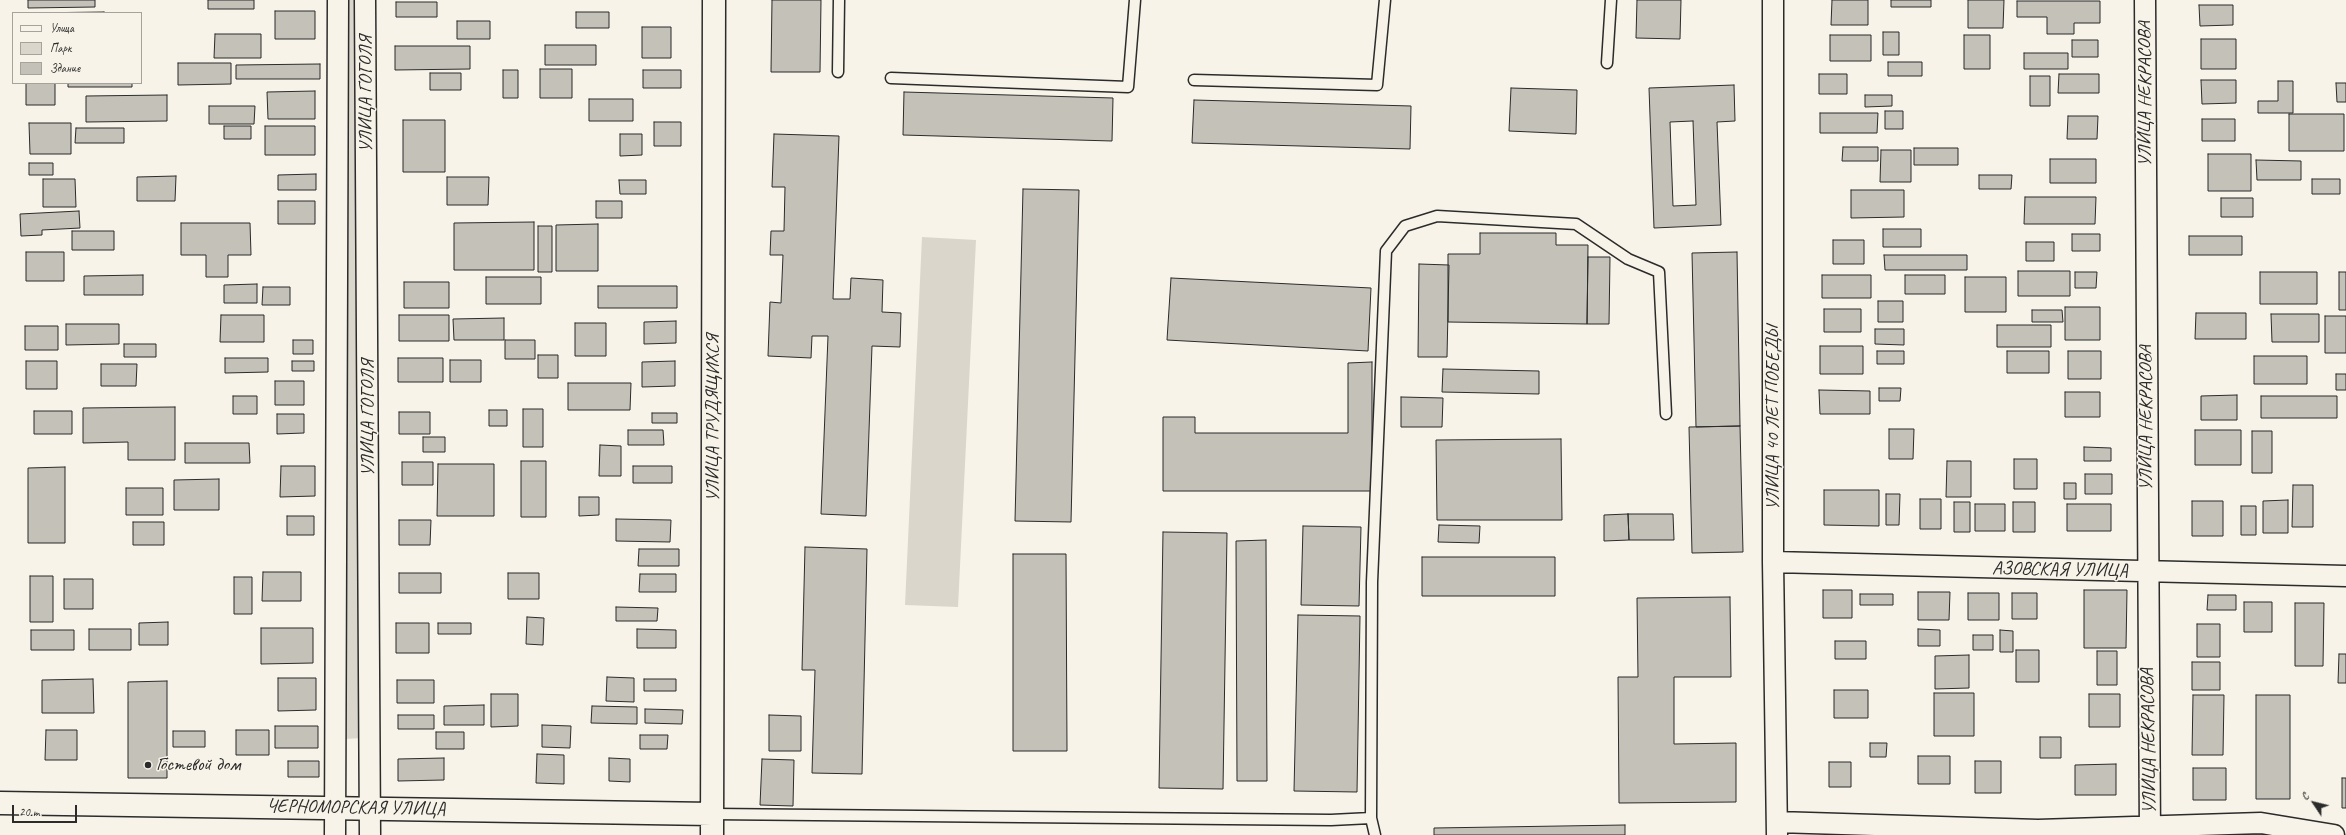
<!DOCTYPE html>
<html>
<head>
<meta charset="utf-8">
<style>
	body { margin:0 }
	#map { position:relative; width:2346px; height:835px; overflow:hidden; background:#f7f3e8; font-family:Caveat,sans-serif }
	canvas { display:block }
	.legend { position:absolute; left:12px; top:12px; width:130px; height:72px; box-sizing:border-box; background:#f7f3e8; border:1px solid #a5a39c; margin:0; padding:5px 7px; list-style:none; font-size:12px; color:#2b2b2b }
	.legend li { display:flex; align-items:center; gap:8px; height:20px }
	.legend b { width:20px; border:1px solid #a5a39c }
	.north { position:absolute; left:2294px; top:783px; width:40px; height:40px; -webkit-text-stroke:3px #f7f3e8; paint-order:stroke; rotate:305deg; font-size:11px; font-weight:700; line-height:16px; text-align:center; color:#2b2b2b }
	.north::after { content:''; display:block; margin:auto; width:14px; height:18px; background:#2b2b2b; clip-path:polygon(50% 0,100% 100%,50% 72%,0 100%) }
	.scale { position:absolute; left:12px; top:805px; width:65px; height:18px; box-sizing:border-box; border:2px solid #2b2b2b; border-top:0; padding-left:5px; font-size:12px; line-height:14px; white-space:nowrap; color:#2b2b2b; -webkit-text-stroke:3px #f7f3e8; paint-order:stroke }
</style>
</head>
<body>
<div id="map">
<canvas width="2346" height="835"></canvas>
<ul class="legend">
<li><b style="height:5px;background:#f7f3e8"></b>Улица</li>
<li><b style="height:11px;background:#dad6cc"></b>Парк</li>
<li><b style="height:11px;background:#c4c1b9"></b>Здание</li>
</ul>
<div class="north">С</div>
<div class="scale">20 m</div>
</div>
<script>
const context = document.querySelector('canvas').getContext('2d');
context.lineJoin = 'round';
function paint(path, color) { context.fillStyle = color; context.fill(path, 'evenodd'); }
const toPath = rows => new Path2D(rows.map(r => 'M' + r).join(''));
function strokePath(path, color, width, dash) { context.strokeStyle = color; context.lineWidth = width; context.lineCap = dash ? 'butt' : 'round'; context.setLineDash(dash || []); context.stroke(path); }
function label(font, color, halo, rows, align = 'center') {
  context.font = font + ' Caveat,sans-serif'; context.lineWidth = 3; context.setLineDash([]); context.textBaseline = 'middle'; context.strokeStyle = halo; context.fillStyle = color; for (const [text, x, y, turn = 0] of rows) {
    context.save(); context.translate(x, y); context.rotate((+turn || 0) * Math.PI / 180); context.textAlign = isNaN(turn) ? turn : align; if (halo) context.strokeText(text, 0, 0); context.fillText(text, 0, 0); context.restore();
  }
}
const green = toPath([
	[343,0,360,0,363,738,344,739],
	[922,237,976,240,958,607,905,605]
]);
const building = toPath([
	[28,0,95,0,95,7,28,8,28,0],
	[208,0,254,0,254,9,208,9,208,0],
	[772,0,821,0,820,72,771,72,772,0],
	[1637,0,1681,0,1680,39,1636,38,1637,0],
	[1832,0,1868,0,1868,25,1831,25,1832,0],
	[1891,0,1931,0,1931,7,1891,7,1891,0],
	[1968,0,2004,0,2003,28,1968,28,1968,0],
	[2017,1,2100,1,2100,23,2074,23,2074,34,2047,34,2047,17,2017,17,2017,1],
	[396,2,437,2,437,17,396,17,396,2],
	[2199,5,2233,5,2233,25,2200,26,2199,5],
	[275,11,315,11,315,39,275,39,275,11],
	[104,12,104,13,28,13,104,12],
	[576,12,609,12,609,28,576,28,576,12],
	[457,21,490,21,490,39,457,39,457,21],
	[642,27,671,27,671,58,642,58,642,27],
	[1883,32,1899,32,1899,55,1883,55,1883,32],
	[215,34,261,34,261,58,214,58,215,34],
	[1830,35,1871,35,1871,61,1830,61,1830,35],
	[1964,35,1990,35,1990,69,1964,69,1964,35],
	[2201,39,2236,39,2236,69,2201,69,2201,39],
	[2072,40,2098,40,2098,57,2072,57,2072,40],
	[545,45,596,45,596,65,545,65,545,45],
	[395,46,470,46,470,69,395,70,395,46],
	[2024,53,2068,53,2068,69,2024,69,2024,53],
	[1888,62,1922,62,1922,76,1888,76,1888,62],
	[178,63,231,63,231,84,178,85,178,63],
	[320,64,320,79,236,79,236,65,320,64],
	[540,69,572,69,572,98,540,98,540,69],
	[503,70,518,70,518,98,503,98,503,70],
	[643,70,681,70,681,88,643,88,643,70],
	[430,73,461,73,461,90,430,90,430,73],
	[1819,74,1847,74,1847,94,1819,94,1819,74],
	[2059,74,2099,74,2099,93,2058,93,2059,74],
	[2030,76,2050,76,2050,106,2030,106,2030,76],
	[2201,80,2236,80,2236,103,2202,104,2201,80],
	[2278,81,2293,81,2293,113,2258,113,2258,101,2278,101,2278,81],
	[26,83,55,83,55,105,26,105,26,83],
	[68,83,132,83,132,87,68,87,68,83],
	[2336,83,2346,83,2346,102,2337,102,2336,83],
	[1734,85,1735,121,1717,122,1721,225,1654,228,1649,88,1734,85],
	[1693,121,1696,205,1673,206,1670,122,1693,121],
	[1511,88,1577,90,1576,134,1509,131,1511,88],
	[315,91,315,119,268,119,267,92,315,91],
	[904,92,1113,98,1112,141,903,135,904,92],
	[167,95,167,121,86,122,86,96,167,95],
	[1865,95,1892,95,1892,106,1865,107,1865,95],
	[589,99,633,99,633,121,589,121,589,99],
	[1194,100,1411,106,1410,149,1192,143,1194,100],
	[209,106,255,106,254,124,209,124,209,106],
	[1885,111,1903,111,1903,129,1885,129,1885,111],
	[1820,113,1878,113,1877,133,1820,133,1820,113],
	[2289,114,2344,114,2344,151,2289,151,2289,114],
	[2068,116,2098,116,2097,139,2067,139,2068,116],
	[2202,119,2235,119,2235,141,2202,141,2202,119],
	[403,120,445,120,445,172,403,172,403,120],
	[654,122,681,122,681,146,654,146,654,122],
	[29,123,71,123,71,154,30,154,29,123],
	[224,126,251,126,251,139,224,139,224,126],
	[265,126,315,126,315,155,265,155,265,126],
	[76,128,124,128,124,143,75,143,76,128],
	[620,134,642,134,642,155,620,156,620,134],
	[774,134,839,136,833,299,850,299,851,278,883,280,882,312,901,313,900,347,872,346,866,516,821,514,828,336,812,336,811,358,768,356,770,302,781,303,783,255,770,255,771,231,784,231,785,187,772,187,774,134],
	[1843,147,1878,147,1878,161,1842,161,1843,147],
	[1914,148,1958,148,1958,165,1914,165,1914,148],
	[1881,150,1911,150,1911,182,1880,182,1881,150],
	[2208,154,2251,154,2251,191,2208,191,2208,154],
	[2050,159,2096,159,2096,183,2050,183,2050,159],
	[2256,160,2301,161,2301,180,2257,180,2256,160],
	[29,163,53,163,53,175,29,175,29,163],
	[316,174,316,190,278,190,278,175,316,174],
	[1979,175,2012,175,2011,189,1979,189,1979,175],
	[176,176,175,201,137,201,137,177,176,176],
	[447,177,489,177,488,205,447,205,447,177],
	[43,179,75,179,76,207,43,207,43,179],
	[2312,179,2340,179,2340,194,2312,194,2312,179],
	[619,180,646,180,646,194,620,194,619,180],
	[1023,189,1079,190,1071,522,1015,521,1023,189],
	[1851,190,1904,190,1904,217,1851,218,1851,190],
	[2025,197,2096,197,2095,224,2024,224,2025,197],
	[2221,198,2253,198,2253,217,2221,217,2221,198],
	[278,201,315,201,315,224,278,224,278,201],
	[596,201,622,201,622,218,596,218,596,201],
	[79,211,80,228,42,230,42,235,21,236,20,214,79,211],
	[534,222,534,270,454,270,454,223,534,222],
	[181,223,250,223,251,255,228,255,228,277,206,277,206,255,181,255,181,223],
	[598,224,598,271,556,271,556,225,598,224],
	[538,226,552,226,552,272,538,272,538,226],
	[1883,229,1921,229,1921,247,1883,247,1883,229],
	[72,231,114,231,114,250,72,250,72,231],
	[1480,233,1556,233,1556,245,1588,245,1587,324,1448,322,1448,254,1480,254,1480,233],
	[2072,234,2100,234,2100,251,2072,251,2072,234],
	[2189,236,2242,236,2242,255,2189,255,2189,236],
	[1833,240,1864,240,1864,264,1833,264,1833,240],
	[2026,242,2054,242,2054,261,2026,261,2026,242],
	[26,252,64,252,64,281,26,281,26,252],
	[1737,252,1740,426,1696,427,1692,253,1737,252],
	[1884,255,1967,255,1967,270,1885,270,1884,255],
	[1588,257,1610,257,1609,324,1587,324,1588,257],
	[1419,264,1449,265,1447,357,1418,357,1419,264],
	[2018,271,2070,271,2070,296,2018,296,2018,271],
	[2075,272,2097,272,2096,288,2075,288,2075,272],
	[2260,272,2317,272,2317,304,2260,304,2260,272],
	[2339,272,2346,272,2346,310,2339,310,2339,272],
	[143,275,143,295,84,295,84,276,143,275],
	[1822,275,1871,275,1871,298,1822,298,1822,275],
	[1905,275,1945,275,1945,294,1905,294,1905,275],
	[486,277,541,277,541,304,486,304,486,277],
	[1965,277,2006,277,2006,312,1965,312,1965,277],
	[1171,278,1371,288,1368,351,1167,340,1171,278],
	[404,282,449,282,449,308,404,308,404,282],
	[257,284,257,303,224,303,224,285,257,284],
	[598,286,677,286,677,308,598,308,598,286],
	[263,287,290,287,290,305,262,305,263,287],
	[1878,301,1903,301,1903,322,1878,322,1878,301],
	[2065,307,2100,307,2100,340,2065,340,2065,307],
	[1824,309,1861,309,1861,332,1824,332,1824,309],
	[2032,310,2062,310,2063,322,2032,322,2032,310],
	[2196,313,2246,313,2246,339,2195,339,2196,313],
	[2271,314,2319,314,2319,342,2272,342,2271,314],
	[221,315,264,315,264,342,220,342,221,315],
	[399,315,449,315,449,341,399,341,399,315],
	[2325,316,2346,316,2346,353,2325,353,2325,316],
	[504,318,504,340,454,340,453,319,504,318],
	[676,321,676,343,644,344,644,322,676,321],
	[575,323,606,323,606,356,575,356,575,323],
	[66,324,119,324,119,344,66,345,66,324],
	[1997,325,2051,325,2051,347,1997,347,1997,325],
	[25,326,58,326,58,350,25,350,25,326],
	[1875,329,1904,329,1904,345,1875,344,1875,329],
	[293,340,313,340,313,354,293,354,293,340],
	[505,340,535,340,535,359,505,359,505,340],
	[124,344,156,344,156,357,124,357,124,344],
	[1820,346,1863,346,1863,374,1820,374,1820,346],
	[1877,351,1904,351,1904,364,1877,364,1877,351],
	[2007,351,2049,351,2049,373,2007,373,2007,351],
	[2068,351,2101,351,2101,379,2068,379,2068,351],
	[538,355,558,355,558,378,538,378,538,355],
	[2254,356,2307,356,2307,384,2254,384,2254,356],
	[225,358,268,358,268,372,225,373,225,358],
	[398,358,443,358,443,382,398,382,398,358],
	[450,360,481,360,481,382,450,382,450,360],
	[26,361,57,361,57,389,26,389,26,361],
	[292,361,314,361,314,371,292,371,292,361],
	[675,361,675,386,642,387,642,362,675,361],
	[1372,362,1372,491,1163,491,1163,417,1195,417,1195,433,1348,433,1348,363,1372,362],
	[101,364,137,364,136,386,101,386,101,364],
	[1443,369,1539,371,1539,394,1442,392,1443,369],
	[2336,374,2346,374,2346,390,2336,390,2336,374],
	[275,381,304,381,304,405,275,405,275,381],
	[568,383,631,383,630,410,568,410,568,383],
	[1879,388,1901,388,1900,401,1879,401,1879,388],
	[1819,390,1870,391,1870,414,1820,414,1819,390],
	[2065,392,2100,392,2100,417,2065,417,2065,392],
	[2237,395,2237,420,2201,420,2201,396,2237,395],
	[233,396,257,396,257,414,233,414,233,396],
	[2261,396,2337,396,2337,418,2261,418,2261,396],
	[1401,397,1443,398,1442,427,1401,427,1401,397],
	[175,407,175,460,128,460,128,442,83,443,83,408,175,407],
	[523,409,543,409,543,447,523,447,523,409],
	[489,410,507,410,507,426,489,426,489,410],
	[34,411,72,411,72,434,34,434,34,411],
	[399,412,430,412,430,434,399,434,399,412],
	[652,413,677,413,677,423,652,423,652,413],
	[277,414,304,414,304,433,277,434,277,414],
	[1740,426,1743,552,1692,553,1689,427,1740,426],
	[1889,429,1914,429,1913,459,1889,459,1889,429],
	[628,430,663,430,664,445,628,445,628,430],
	[2195,430,2241,430,2241,465,2195,465,2195,430],
	[2252,431,2272,431,2272,473,2252,473,2252,431],
	[423,437,445,437,445,452,423,452,423,437],
	[1561,439,1562,520,1437,520,1436,440,1561,439],
	[185,443,249,443,250,463,185,463,185,443],
	[600,445,621,446,621,476,599,476,600,445],
	[2084,447,2111,448,2111,461,2084,461,2084,447],
	[2014,459,2037,459,2037,489,2014,489,2014,459],
	[521,461,546,461,546,517,521,517,521,461],
	[1947,461,1971,461,1971,497,1946,497,1947,461],
	[402,462,433,462,433,485,402,485,402,462],
	[438,464,494,464,494,516,437,516,438,464],
	[281,466,315,466,315,496,280,497,281,466],
	[633,466,672,466,672,483,633,483,633,466],
	[65,467,65,543,28,543,28,468,65,467],
	[2085,474,2112,474,2112,494,2085,494,2085,474],
	[219,479,219,510,174,510,174,480,219,479],
	[2064,483,2076,483,2076,499,2064,499,2064,483],
	[2293,485,2313,485,2313,527,2292,527,2293,485],
	[126,488,163,488,163,515,126,515,126,488],
	[1824,490,1879,490,1879,526,1824,525,1824,490],
	[1886,494,1900,494,1899,525,1886,525,1886,494],
	[579,497,599,497,599,515,579,516,579,497],
	[1920,499,1941,499,1941,529,1920,529,1920,499],
	[2288,500,2288,533,2263,533,2263,501,2288,500],
	[2192,501,2223,501,2223,536,2192,536,2192,501],
	[1954,502,1970,502,1970,532,1954,532,1954,502],
	[2013,502,2035,502,2035,532,2013,532,2013,502],
	[1975,504,2005,504,2005,531,1975,531,1975,504],
	[2067,504,2111,504,2111,531,2067,531,2067,504],
	[2241,506,2256,506,2256,535,2241,535,2241,506],
	[1628,514,1673,514,1674,540,1629,540,1628,514],
	[1628,514,1629,540,1604,541,1604,515,1628,514],
	[287,516,314,516,314,535,287,535,287,516],
	[616,519,671,520,670,542,616,541,616,519],
	[399,520,431,520,430,545,399,545,399,520],
	[133,522,164,522,164,545,133,545,133,522],
	[1439,525,1480,526,1479,543,1438,542,1439,525],
	[1303,526,1361,527,1359,606,1301,605,1303,526],
	[1163,532,1227,533,1223,789,1159,788,1163,532],
	[1266,540,1267,781,1237,781,1236,541,1266,540],
	[805,547,867,549,862,774,812,773,815,670,802,670,805,547],
	[639,549,679,549,679,566,638,566,639,549],
	[1013,554,1066,554,1067,751,1013,751,1013,554],
	[1422,557,1555,557,1555,596,1422,596,1422,557],
	[263,572,301,572,301,601,262,601,263,572],
	[399,573,441,573,441,593,399,593,399,573],
	[508,573,539,573,539,599,508,599,508,573],
	[640,574,676,574,676,592,639,592,640,574],
	[30,576,53,576,53,622,30,622,30,576],
	[234,577,252,577,252,614,234,614,234,577],
	[64,579,93,579,93,609,64,609,64,579],
	[1823,590,1852,590,1852,618,1823,618,1823,590],
	[2084,590,2127,590,2126,648,2084,648,2084,590],
	[1918,592,1950,592,1949,620,1918,620,1918,592],
	[1968,593,1999,593,1999,620,1968,620,1968,593],
	[2012,593,2037,593,2037,619,2012,619,2012,593],
	[1860,594,1893,594,1893,605,1860,605,1860,594],
	[2208,595,2236,595,2236,610,2207,610,2208,595],
	[1730,597,1731,677,1674,677,1674,744,1736,743,1736,802,1619,803,1618,677,1638,677,1637,598,1730,597],
	[2244,602,2272,602,2272,632,2244,632,2244,602],
	[2295,603,2324,603,2323,666,2295,666,2295,603],
	[616,607,658,608,657,621,616,621,616,607],
	[1298,615,1360,616,1357,792,1294,791,1298,615],
	[527,617,544,618,543,645,526,644,527,617],
	[168,622,168,645,139,645,139,623,168,622],
	[396,623,429,623,429,653,396,653,396,623],
	[438,623,471,623,471,634,438,634,438,623],
	[2197,624,2220,624,2220,657,2197,657,2197,624],
	[261,628,313,628,313,663,261,664,261,628],
	[89,629,131,629,131,650,89,650,89,629],
	[637,629,676,630,676,648,637,648,637,629],
	[1918,629,1940,630,1940,646,1918,646,1918,629],
	[31,630,74,630,74,650,31,650,31,630],
	[2000,630,2013,631,2013,652,2000,652,2000,630],
	[1973,635,1993,635,1993,650,1973,650,1973,635],
	[1835,641,1866,641,1866,659,1835,659,1835,641],
	[2016,650,2039,650,2039,682,2016,682,2016,650],
	[2097,651,2117,651,2117,685,2097,685,2097,651],
	[2339,654,2346,654,2346,683,2338,683,2339,654],
	[1969,655,1969,688,1935,689,1935,656,1969,655],
	[2192,662,2220,662,2220,690,2192,690,2192,662],
	[607,677,634,678,634,702,606,701,607,677],
	[278,678,316,678,316,710,278,711,278,678],
	[93,679,94,713,42,713,42,680,93,679],
	[644,679,676,679,676,691,644,691,644,679],
	[397,680,434,680,434,703,397,703,397,680],
	[167,681,167,778,128,778,128,682,167,681],
	[1834,690,1868,690,1868,718,1834,718,1834,690],
	[1934,693,1974,693,1974,736,1934,736,1934,693],
	[491,694,518,694,518,726,491,727,491,694],
	[2089,694,2120,694,2120,727,2089,727,2089,694],
	[2193,695,2224,695,2223,755,2192,755,2193,695],
	[2256,695,2290,695,2290,799,2256,799,2256,695],
	[484,705,484,725,444,725,444,706,484,705],
	[592,706,637,707,637,724,591,723,592,706],
	[645,709,683,710,682,724,645,723,645,709],
	[398,715,434,715,434,729,398,729,398,715],
	[769,715,801,716,801,751,769,751,769,715],
	[542,725,571,726,570,748,542,747,542,725],
	[275,726,318,726,318,748,275,748,275,726],
	[46,730,77,730,77,760,45,760,46,730],
	[236,730,269,730,269,755,236,755,236,730],
	[173,731,205,731,205,747,173,747,173,731],
	[436,732,464,732,464,749,436,749,436,732],
	[640,735,668,735,667,749,640,749,640,735],
	[2040,737,2061,737,2061,758,2040,758,2040,737],
	[1870,743,1887,743,1886,757,1870,757,1870,743],
	[537,754,564,755,564,784,536,783,537,754],
	[1918,756,1950,756,1950,784,1918,784,1918,756],
	[444,758,444,780,398,781,398,759,444,758],
	[609,758,630,759,630,782,609,781,609,758],
	[762,759,794,760,793,806,760,805,762,759],
	[288,761,319,761,319,777,288,777,288,761],
	[1975,761,2001,761,2001,793,1975,793,1975,761],
	[1829,762,1851,762,1851,787,1829,787,1829,762],
	[2116,764,2116,795,2075,795,2075,765,2116,764],
	[2193,768,2226,768,2226,800,2193,800,2193,768],
	[2342,778,2346,778,2346,808,2342,808,2342,778],
	[1625,825,1625,835,1434,835,1434,828,1625,825],
	[2274,833,2274,835,2232,835,2232,834,2274,833]
]);
const service = toPath([
	[1607,63,1611,0],
	[838,72,839,0],
	[891,78,1128,87,1135,0],
	[1194,80,1377,85,1385,0],
	[712,814,1331,820,1371,818,1375,835],
	[1371,818,1372,582,1386,251,1405,226,1437,216,1576,224,1628,259,1659,272,1666,414]
]);
const minor = toPath([
	[365,0,370,835],
	[1773,0,1773,562,1777,835],
	[2145,0,2150,835],
	[1773,562,2346,576],
	[1777,822,2038,830,2261,823,2334,835],
	[335,835,338,0]
]);
const tertiary = toPath([
	[0,803,712,814],
	[712,835,714,0]
]);
const markers = [
	[148,765,4,"#2b2b2b"]
];
const streetNames = [
	["УЛИЦА ГОГОЛЯ",366,94,-90],
	["УЛИЦА НЕКРАСОВА",2145,94,-90],
	["УЛИЦА ГОГОЛЯ",368,418,-90],
	["УЛИЦА ТРУДЯЩИХСЯ",713,418,-90],
	["УЛИЦА 40 ЛЕТ ПОБЕДЫ",1773,418,-90],
	["УЛИЦА НЕКРАСОВА",2146,418,-90],
	["АЗОВСКАЯ УЛИЦА",2060,570,1],
	["УЛИЦА НЕКРАСОВА",2149,741,-91],
	["ЧЕРНОМОРСКАЯ УЛИЦА",356,808,1]
];
const poiNames = [
	["Гостевой дом",156,765]
];
paint(green, '#dad6cc');
paint(building, '#c4c1b9');
strokePath(building, '#2b2b2b', 1);
strokePath(service, '#2b2b2b', 13);
strokePath(minor, '#2b2b2b', 23);
strokePath(tertiary, '#2b2b2b', 25);
strokePath(service, '#f7f3e8', 10);
strokePath(minor, '#f7f3e8', 20);
strokePath(tertiary, '#f7f3e8', 22);
for (const [x, y, r, color] of markers) { const dot = new Path2D(); dot.arc(x, y, r, 0, 2 * Math.PI); context.fillStyle = color; context.fill(dot); strokePath(dot, '#f7f3e8', 1.5); }
label('19px', '#2b2b2b', '#f7f3e8', streetNames);
label('19px', '#2b2b2b', '#f7f3e8', poiNames, 'left');
</script>
</body>
</html>
